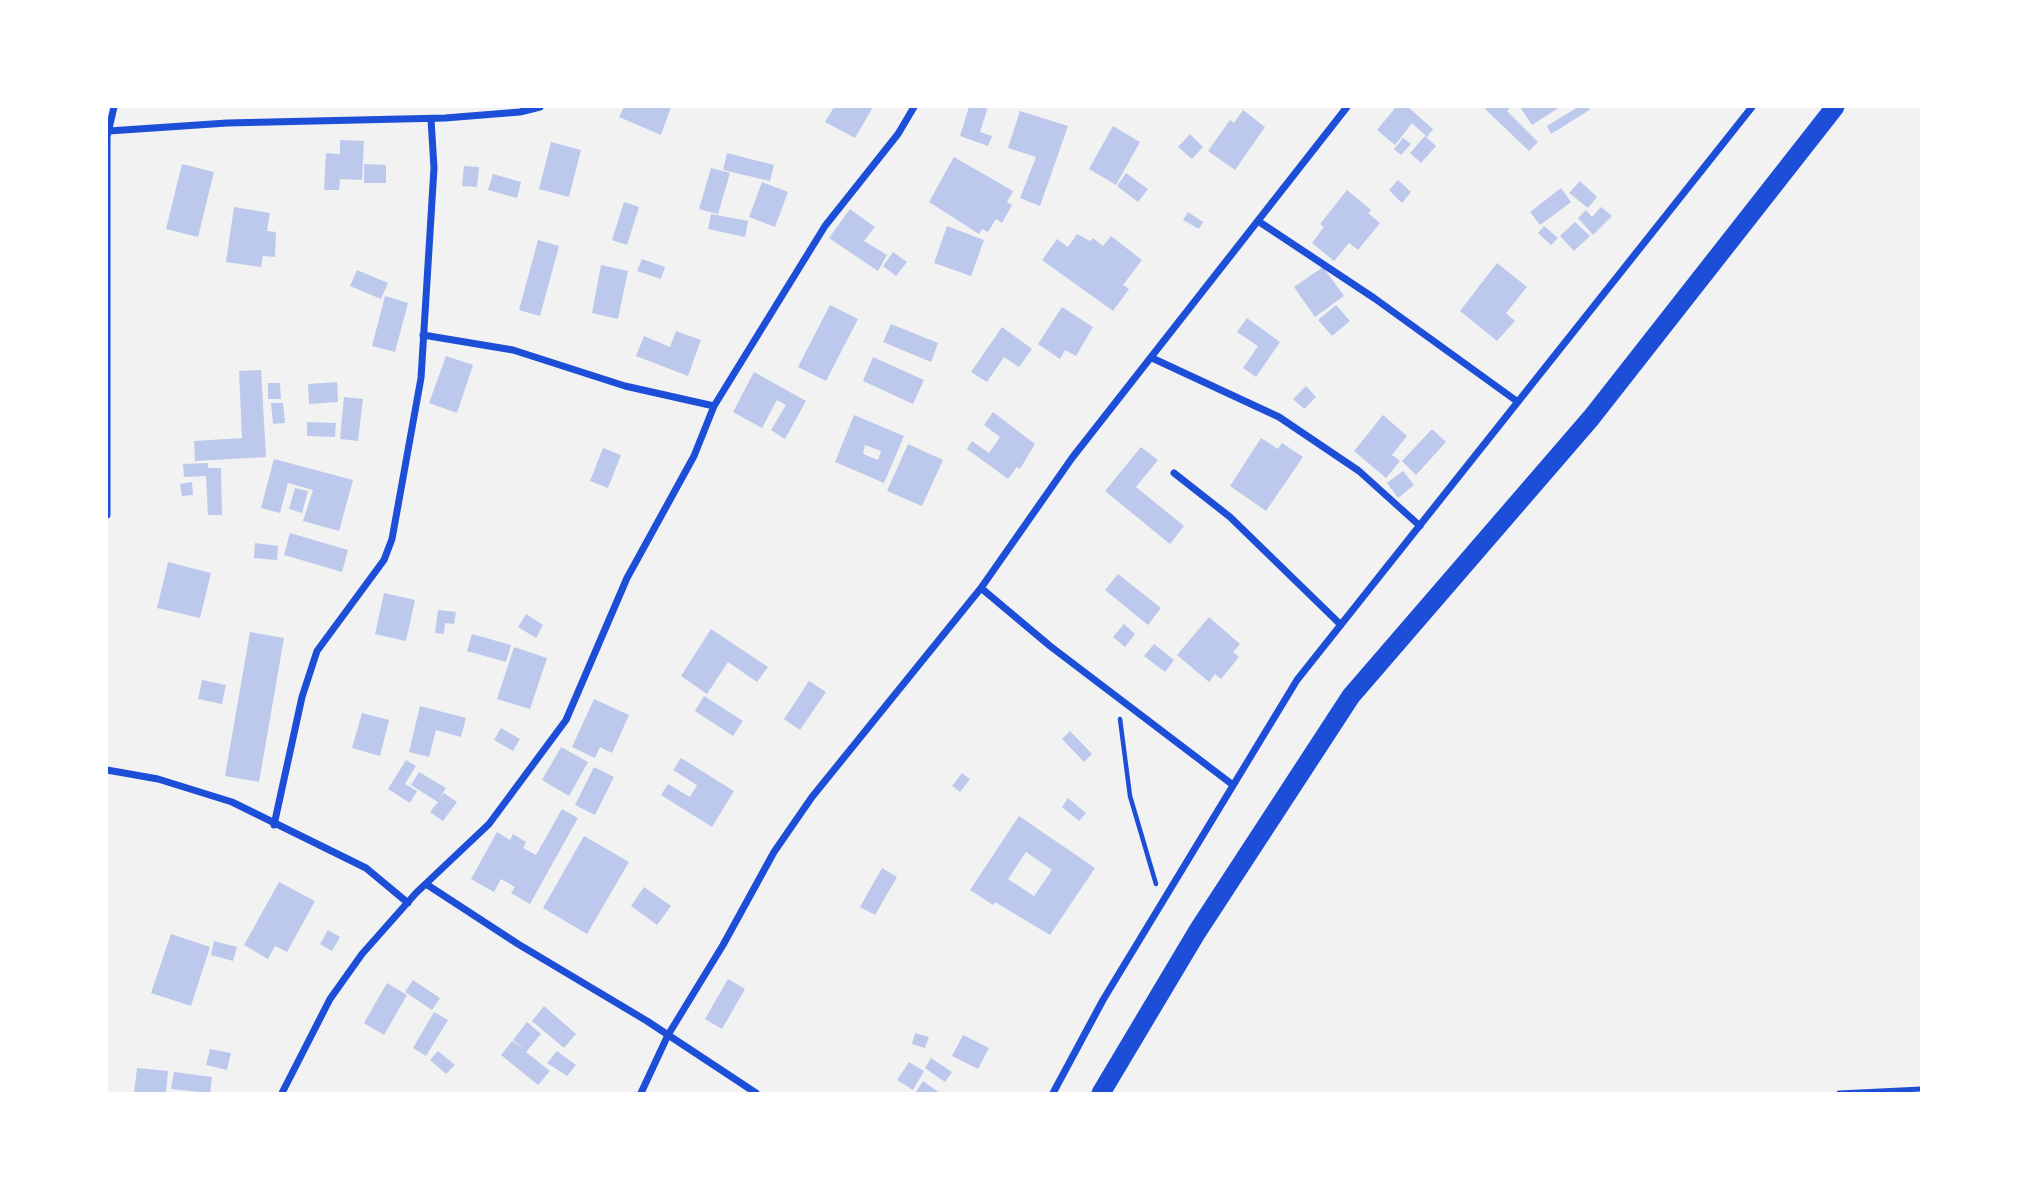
<!DOCTYPE html>
<html>
<head>
<meta charset="utf-8">
<style>
	body { margin:0 }
	#map { position:relative; width:2028px; height:1200px; overflow:hidden; background:#f2f2f2; font-family:"Fira Sans",sans-serif }
	canvas { display:block }
	.frame { position:absolute; inset:0; border:108px solid #fff; pointer-events:none }
</style>
</head>
<body>
<div id="map">
<canvas width="2028" height="1200"></canvas>
<div class="frame"></div>
</div>
<script>
const context = document.querySelector('canvas').getContext('2d');
context.lineJoin = 'round';
function paint(path, color) { context.fillStyle = color; context.fill(path, 'evenodd'); }
const toPath = rows => new Path2D(rows.map(r => 'M' + r).join(''));
function strokePath(path, color, width, dash) { context.strokeStyle = color; context.lineWidth = width; context.lineCap = dash ? 'butt' : 'round'; context.setLineDash(dash || []); context.stroke(path); }
const building = toPath([
	[624,107,671,107,661,135,619,117],
	[834,107,873,107,855,138,825,122],
	[969,107,988,107,980,132,992,136,988,146,960,136],
	[1396,107,1408,107,1433,129,1427,137,1412,123,1395,145,1377,130],
	[1487,107,1511,107,1507,111,1538,142,1529,151,1485,109],
	[1520,107,1560,107,1532,125],
	[1578,107,1591,109,1551,134,1547,126],
	[1243,110,1265,127,1235,170,1208,151,1230,120,1234,123],
	[1020,111,1068,126,1040,206,1020,198,1036,157,1008,148],
	[1113,126,1140,142,1116,185,1089,169],
	[1190,134,1203,147,1192,159,1178,147],
	[1425,136,1436,146,1421,163,1410,153],
	[1403,138,1411,144,1401,155,1394,149],
	[340,140,364,141,362,180,340,179,339,190,324,190,326,153,340,154],
	[551,142,581,150,569,197,539,189],
	[727,153,774,165,770,181,723,170],
	[954,157,1013,191,1007,202,1012,205,1002,223,996,219,988,232,982,229,979,234,929,202],
	[182,164,214,172,198,237,166,229],
	[364,164,386,165,386,183,364,183],
	[464,166,479,167,477,187,462,186],
	[711,168,730,173,718,214,699,209],
	[1126,173,1148,189,1138,202,1117,186],
	[493,174,521,182,517,198,488,190],
	[1398,180,1411,192,1402,203,1389,190],
	[1580,181,1597,197,1588,208,1569,193],
	[762,182,788,192,775,227,749,217],
	[1561,188,1571,202,1540,225,1530,212],
	[1347,190,1371,210,1368,213,1380,223,1358,250,1349,243,1334,261,1312,243,1324,227,1320,224],
	[624,202,639,207,627,245,612,240],
	[234,207,270,213,267,231,276,232,275,257,263,256,261,267,226,262],
	[1601,207,1612,216,1593,235,1578,218,1586,210,1592,217],
	[850,209,875,227,864,241,887,255,878,271,829,238],
	[1188,212,1203,222,1199,229,1183,220],
	[711,214,748,221,745,237,708,229],
	[1575,222,1590,236,1574,251,1560,236],
	[947,226,984,240,971,276,934,263],
	[1544,226,1558,238,1551,245,1538,233],
	[1077,234,1090,241,1093,238,1103,246,1111,236,1142,260,1123,285,1129,289,1113,311,1042,260,1057,239,1068,247],
	[538,240,559,246,540,316,519,310],
	[893,252,907,262,896,276,883,266],
	[642,259,665,267,661,279,637,271],
	[1497,263,1527,287,1506,313,1515,321,1497,341,1460,311],
	[601,265,628,271,618,319,592,313],
	[1323,267,1344,296,1315,317,1294,287],
	[357,270,388,283,381,299,350,286],
	[385,296,408,303,395,352,372,346],
	[830,305,858,319,826,381,798,367],
	[1336,305,1350,321,1332,336,1318,320],
	[1062,307,1093,327,1076,356,1065,350,1060,359,1038,344],
	[1247,318,1280,342,1256,377,1243,368,1258,346,1237,332],
	[891,324,938,343,931,362,883,342],
	[1002,327,1032,349,1019,367,1004,357,987,382,971,372],
	[676,331,701,340,688,376,636,356,644,336,670,347],
	[446,356,473,365,457,413,429,403],
	[873,357,924,380,913,404,863,381],
	[261,370,266,457,195,461,194,441,242,438,239,371],
	[754,372,806,401,785,439,771,430,786,405,777,400,762,428,733,412],
	[337,382,338,402,309,404,308,384],
	[268,383,280,383,281,399,268,399],
	[1306,386,1316,397,1304,409,1293,399],
	[344,397,363,399,358,441,340,439],
	[271,403,283,403,285,423,273,424],
	[993,412,1035,444,1020,469,1017,467,1008,479,967,449,972,441,989,453,1000,437,984,425],
	[854,415,904,436,884,483,835,462],
	[865,445,881,451,878,460,863,454],
	[1383,415,1407,436,1392,455,1400,461,1386,478,1354,451],
	[307,422,336,423,335,437,307,436],
	[1432,429,1446,442,1416,475,1402,461],
	[1261,438,1278,449,1282,443,1303,457,1266,511,1230,486],
	[908,444,943,460,922,506,887,491],
	[1141,447,1158,460,1136,487,1184,526,1170,544,1105,491],
	[603,448,621,455,608,488,590,481],
	[274,459,353,480,339,531,303,521,313,490,288,483,280,513,261,508],
	[208,463,208,468,221,468,222,515,208,515,206,476,184,477,183,464],
	[1403,471,1414,485,1398,498,1387,483],
	[192,482,193,495,182,496,180,484],
	[295,488,308,491,302,513,289,509],
	[290,533,348,550,342,572,284,555],
	[255,543,278,546,277,560,254,558],
	[168,562,211,573,200,618,157,608],
	[1118,574,1161,608,1148,625,1105,590],
	[384,593,415,600,406,641,375,634],
	[438,610,456,612,454,624,445,623,444,634,435,633],
	[526,614,543,625,536,638,518,627],
	[1209,617,1240,644,1233,652,1239,657,1221,679,1215,674,1209,682,1177,655],
	[1124,624,1135,634,1125,647,1113,637],
	[711,629,768,667,757,682,728,662,707,694,681,676],
	[250,632,284,638,259,782,225,776],
	[472,634,511,645,506,662,467,651],
	[1154,644,1174,660,1165,672,1144,656],
	[514,647,547,658,530,709,497,699],
	[202,680,226,685,222,704,198,699],
	[809,681,826,692,800,730,784,719],
	[704,696,743,721,733,736,695,711],
	[594,699,629,715,612,753,600,747,595,758,572,747],
	[420,706,466,718,461,737,436,730,429,757,409,752],
	[362,713,389,720,380,756,352,748],
	[501,728,520,739,513,751,494,740],
	[1070,731,1092,754,1084,762,1062,739],
	[561,747,588,762,569,796,542,780],
	[681,758,734,791,712,827,661,795,668,784,690,797,697,785,673,770],
	[406,760,416,766,405,784,417,791,410,803,388,789],
	[594,767,614,777,595,815,575,805],
	[419,772,446,788,439,799,444,793,457,802,443,821,430,812,438,802,411,785],
	[962,773,970,779,960,792,952,786],
	[1068,798,1086,813,1079,821,1062,807],
	[562,809,578,818,530,904,511,893,515,887,501,879,494,892,471,879,497,832,510,840,513,834,526,842,523,848,536,855],
	[1019,816,1095,868,1050,935,995,902,993,905,970,890],
	[1026,852,1052,870,1034,896,1008,879],
	[584,836,629,862,587,934,543,908],
	[882,868,897,877,875,915,860,907],
	[279,882,315,901,287,952,275,946,268,959,244,945],
	[644,887,671,906,657,925,631,906],
	[328,930,340,937,332,951,320,944],
	[171,934,210,947,191,1006,151,993],
	[214,941,237,947,233,961,211,955],
	[728,979,745,989,722,1029,705,1019],
	[413,980,440,998,432,1010,405,992],
	[387,983,407,995,384,1035,364,1023],
	[544,1006,576,1034,564,1048,532,1021],
	[434,1012,448,1020,426,1056,413,1048],
	[527,1022,541,1034,526,1052,550,1071,538,1085,501,1055,512,1041,524,1049,513,1040],
	[915,1033,929,1037,925,1048,912,1044],
	[963,1035,989,1048,978,1069,952,1056],
	[210,1049,231,1053,227,1070,206,1065],
	[438,1051,455,1065,446,1074,430,1060],
	[557,1051,576,1065,567,1076,547,1063],
	[931,1058,952,1072,945,1082,925,1068],
	[909,1062,924,1071,913,1090,897,1080],
	[137,1068,168,1071,166,1093,134,1093],
	[174,1072,212,1077,210,1093,171,1089],
	[923,1081,940,1093,915,1093]
]);
const path = toPath([
	[1120,719,1130,796,1156,884]
]);
const service = toPath([
	[1839,1093,1921,1089]
]);
const minor = toPath([
	[109,131,227,123,445,118,520,112,540,107],
	[1258,221,1374,298,1518,402],
	[423,335,513,350,625,386,714,406],
	[1152,358,1279,417,1359,471,1420,526],
	[1174,473,1230,517,1341,625],
	[107,515,107,137,114,107],
	[981,588,1050,646,1233,785],
	[107,770,158,779,232,802,366,868,408,903],
	[274,825,302,697,317,651,384,560,392,539,421,378,434,168,431,119],
	[426,884,518,944,647,1021,756,1093],
	[282,1093,330,999,362,954,416,893,489,824,566,720,627,578,694,456,714,406,825,226,898,134,914,107],
	[641,1093,668,1035,723,945,774,852,812,797,981,588,1072,458,1347,107],
	[1053,1093,1103,1000,1297,680,1752,107]
]);
const trunk = toPath([
	[1101,1093,1197,932,1351,696,1591,418,1835,107]
]);
paint(building, '#bdc9ec');
strokePath(path, '#1d4ed8', 4.5);
strokePath(service, '#1d4ed8', 5);
strokePath(minor, '#1d4ed8', 7);
strokePath(trunk, '#1d4ed8', 19);
</script>
</body>
</html>
